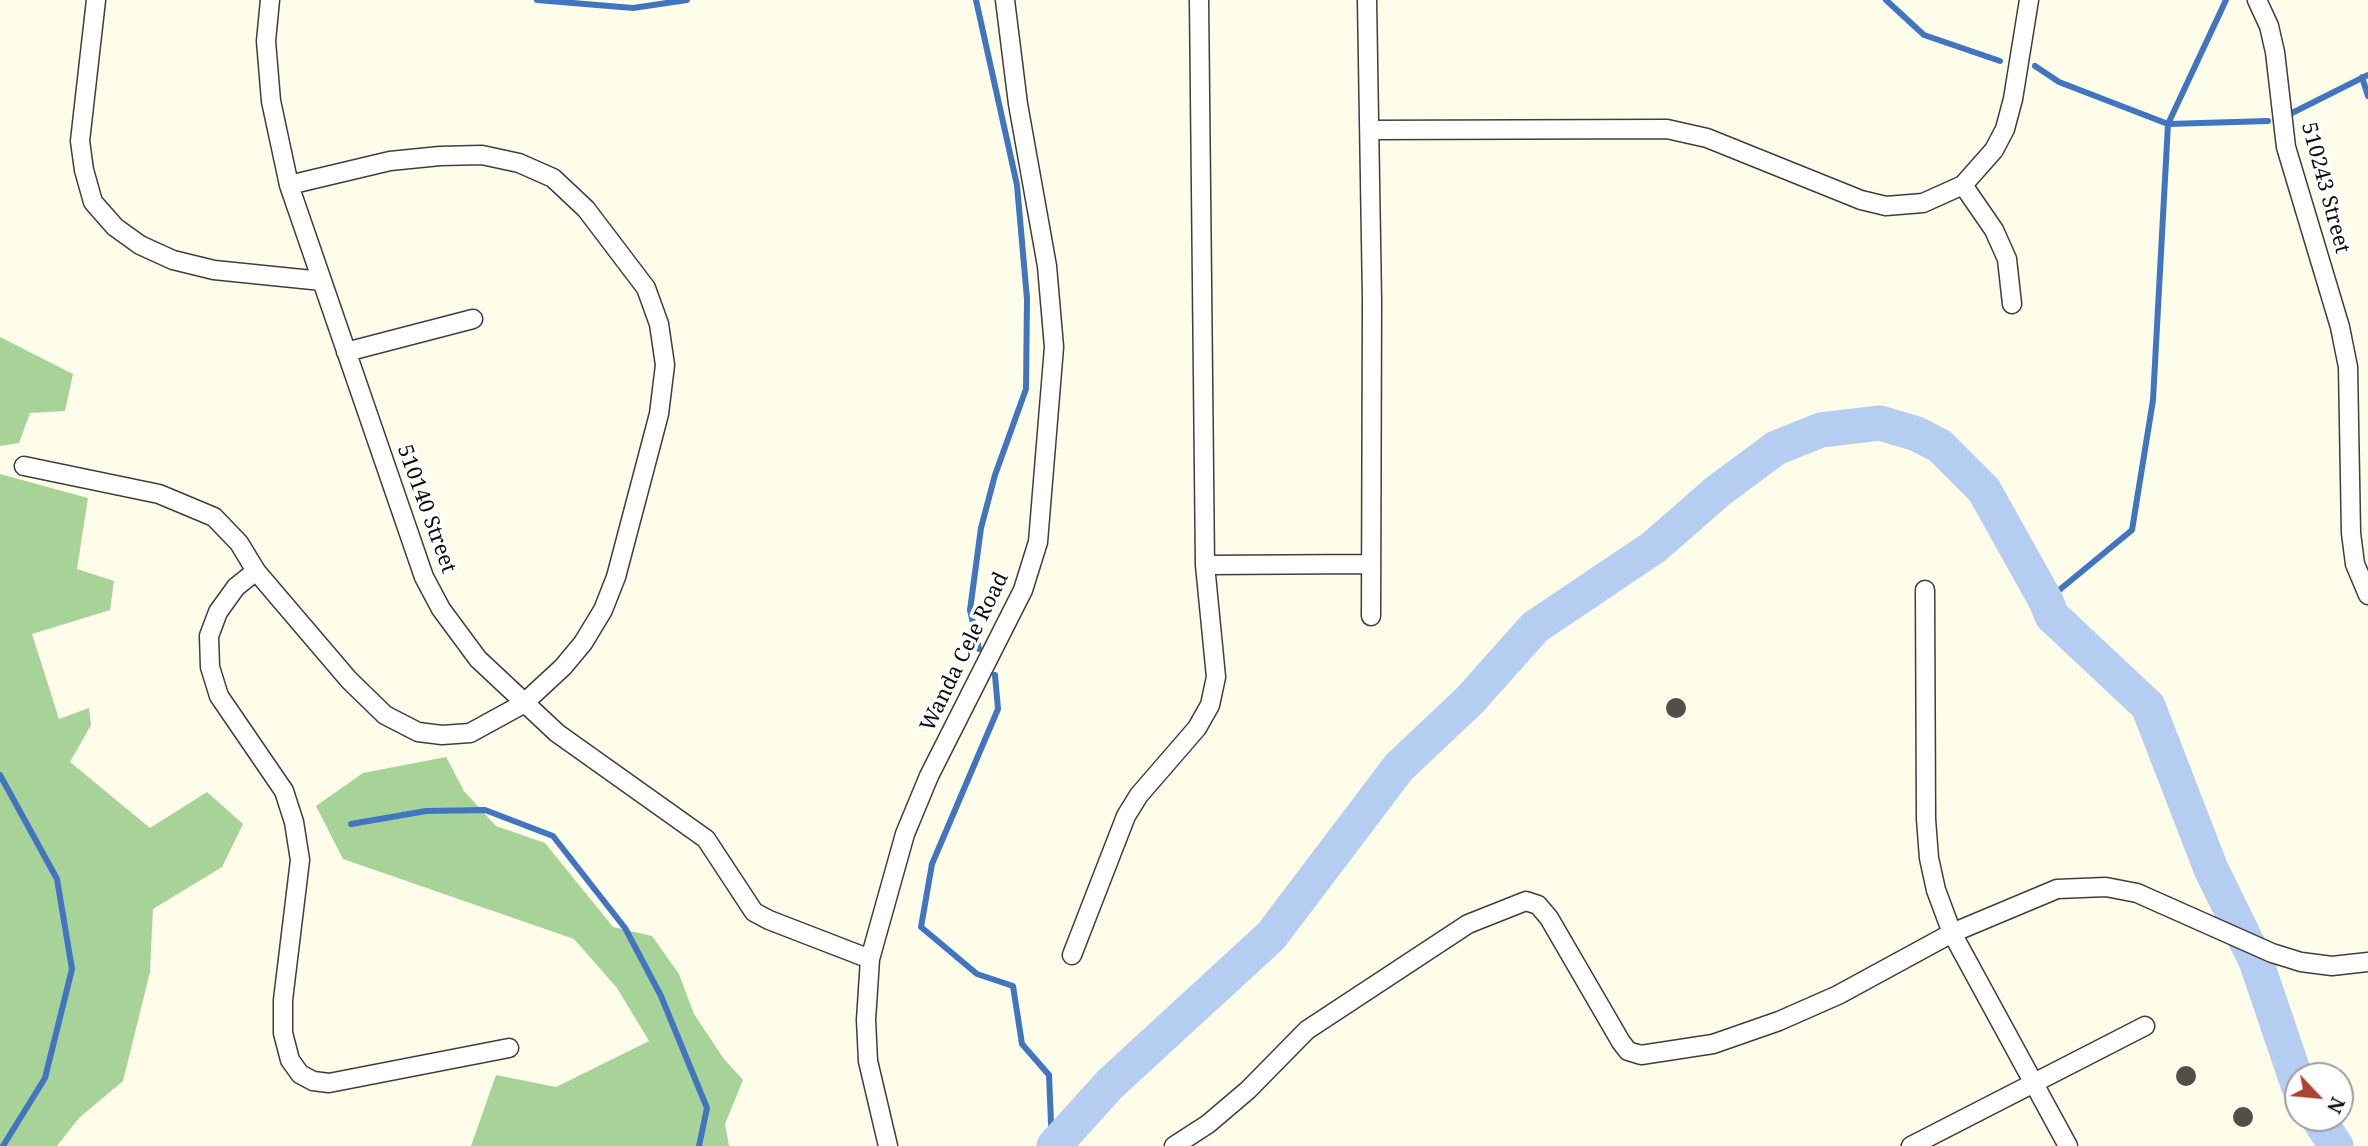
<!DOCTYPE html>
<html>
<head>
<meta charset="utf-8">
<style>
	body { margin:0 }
	#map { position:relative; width:2368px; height:1146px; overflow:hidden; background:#fdfdea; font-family:"Noto Serif",serif }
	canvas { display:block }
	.north { position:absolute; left:2284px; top:1062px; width:70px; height:70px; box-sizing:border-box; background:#fff; border:2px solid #9d9d9d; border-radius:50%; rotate:116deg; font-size:19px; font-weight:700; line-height:28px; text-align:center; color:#0b0b0b }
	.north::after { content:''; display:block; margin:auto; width:24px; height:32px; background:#ad4331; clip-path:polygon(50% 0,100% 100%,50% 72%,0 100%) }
</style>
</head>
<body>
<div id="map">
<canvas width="2368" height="1146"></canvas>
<div class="north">N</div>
</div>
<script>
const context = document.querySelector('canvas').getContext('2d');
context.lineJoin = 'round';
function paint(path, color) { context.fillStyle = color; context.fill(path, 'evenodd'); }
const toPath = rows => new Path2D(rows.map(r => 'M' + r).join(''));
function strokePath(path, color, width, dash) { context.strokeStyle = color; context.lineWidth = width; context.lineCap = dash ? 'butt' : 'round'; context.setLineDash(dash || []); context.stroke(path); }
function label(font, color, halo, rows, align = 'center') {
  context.font = font + ' "Noto Serif",serif'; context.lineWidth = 7; context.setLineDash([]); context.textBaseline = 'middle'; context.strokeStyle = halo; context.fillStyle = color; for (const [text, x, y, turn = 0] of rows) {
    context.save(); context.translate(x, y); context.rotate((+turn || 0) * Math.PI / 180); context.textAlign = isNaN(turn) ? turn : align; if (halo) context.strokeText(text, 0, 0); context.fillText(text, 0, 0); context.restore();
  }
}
const forest = toPath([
	[0,337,73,374,65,411,30,413,19,443,0,446],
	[0,474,88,498,77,569,114,581,110,610,32,634,59,719,89,708,91,725,70,762,150,828,207,792,243,824,222,867,153,909,150,972,123,1081,79,1118,57,1146,0,1146],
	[446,757,464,791,496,826,545,843,613,927,652,936,679,974,694,1014,724,1059,743,1080,725,1124,729,1146,471,1146,496,1075,556,1087,649,1041,617,988,574,939,343,859,316,806,363,773]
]);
const stream = toPath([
	[537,0,633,8,687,0],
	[976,0,1017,185,1027,299,1026,389,995,475,981,528,970,610,979,649],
	[1886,0,1924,35,2000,61],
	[2035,66,2059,82,2168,124,2268,121],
	[2362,77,2368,96],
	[2290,114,2368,75],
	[2046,601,2132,530,2153,400,2168,124,2226,0],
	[995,675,998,709,932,864,921,927,977,974,1013,986,1022,1044,1049,1075,1052,1146],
	[0,775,57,879,72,969,45,1078,3,1146],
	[351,824,426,811,485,810,553,836,625,928,661,996,707,1108,699,1146]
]);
const river = toPath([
	[2318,1118,2336,1146],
	[1054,1146,1110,1084,1271,936,1399,767,1470,700,1535,627,1654,547,1718,491,1776,448,1821,430,1880,423,1917,434,1940,446,1984,490,2046,601,2052,616,2148,706,2211,869,2256,961,2298,1085]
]);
const building = toPath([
	'1666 708a10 10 0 1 1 20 0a10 10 0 1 1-20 0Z',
	'2176 1076a10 10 0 1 1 20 0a10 10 0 1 1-20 0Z',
	'2233 1117a10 10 0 1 1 20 0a10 10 0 1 1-20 0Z'
]);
const minor = toPath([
	[96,0,80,141,84,170,93,202,115,227,140,245,173,260,214,270,322,281],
	[270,0,266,41,271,101,289,185,424,577,441,609,478,659,557,733,706,839,754,912,769,920,870,959],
	[1367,0,1372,300,1371,616],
	[2257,0,2269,26,2275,52,2286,147,2340,327,2348,367,2351,533,2355,564,2368,595],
	[1370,130,1667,129,1707,138,1861,200,1886,206,1923,203,1963,185,1994,150,2005,129,2013,99,2029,0],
	[1963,185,1994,230,2007,259,2012,304],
	[346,352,473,319],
	[24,466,159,494,214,517,239,543,256,571,349,680,385,715,418,732,442,735,470,733,523,704,563,667,583,643,603,610,616,577,659,414,665,365,659,324,646,288,586,209,553,178,519,163,482,155,440,156,390,161,289,185],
	[1205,565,1369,564],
	[256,571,236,587,218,612,209,636,210,667,219,696,284,791,294,822,300,860,283,1000,283,1033,290,1060,300,1074,313,1081,329,1083,509,1048],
	[1925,590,1926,819,1929,858,1936,890,1952,933,2068,1146],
	[1072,955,1126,816,1139,795,1197,728,1210,705,1216,677,1205,565,1199,0],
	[888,1146,868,1061,866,1020,870,959,905,834,929,776,1023,590,1038,542,1054,347,1047,266,1018,104,1005,0],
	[1174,1146,1208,1124,1248,1090,1307,1030,1468,924,1526,901,1538,905,1549,918,1621,1042,1628,1051,1641,1055,1713,1044,1779,1021,1838,995,1952,933,2057,889,2106,887,2137,893,2272,953,2301,962,2332,966,2368,962],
	[1911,1146,2145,1026]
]);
const streetNames = [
	["510243 Street",2325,188,75],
	["510140 Street",426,509,70],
	["Wanda Cele Road",965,652,-64]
];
paint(forest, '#a7d399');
strokePath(stream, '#4275c0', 6);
strokePath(river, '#b4cdf0', 35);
paint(building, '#524e48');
strokePath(minor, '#3e3e3e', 21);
strokePath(minor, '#fff', 18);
label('21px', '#0b0b0b', '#fff', streetNames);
</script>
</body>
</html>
